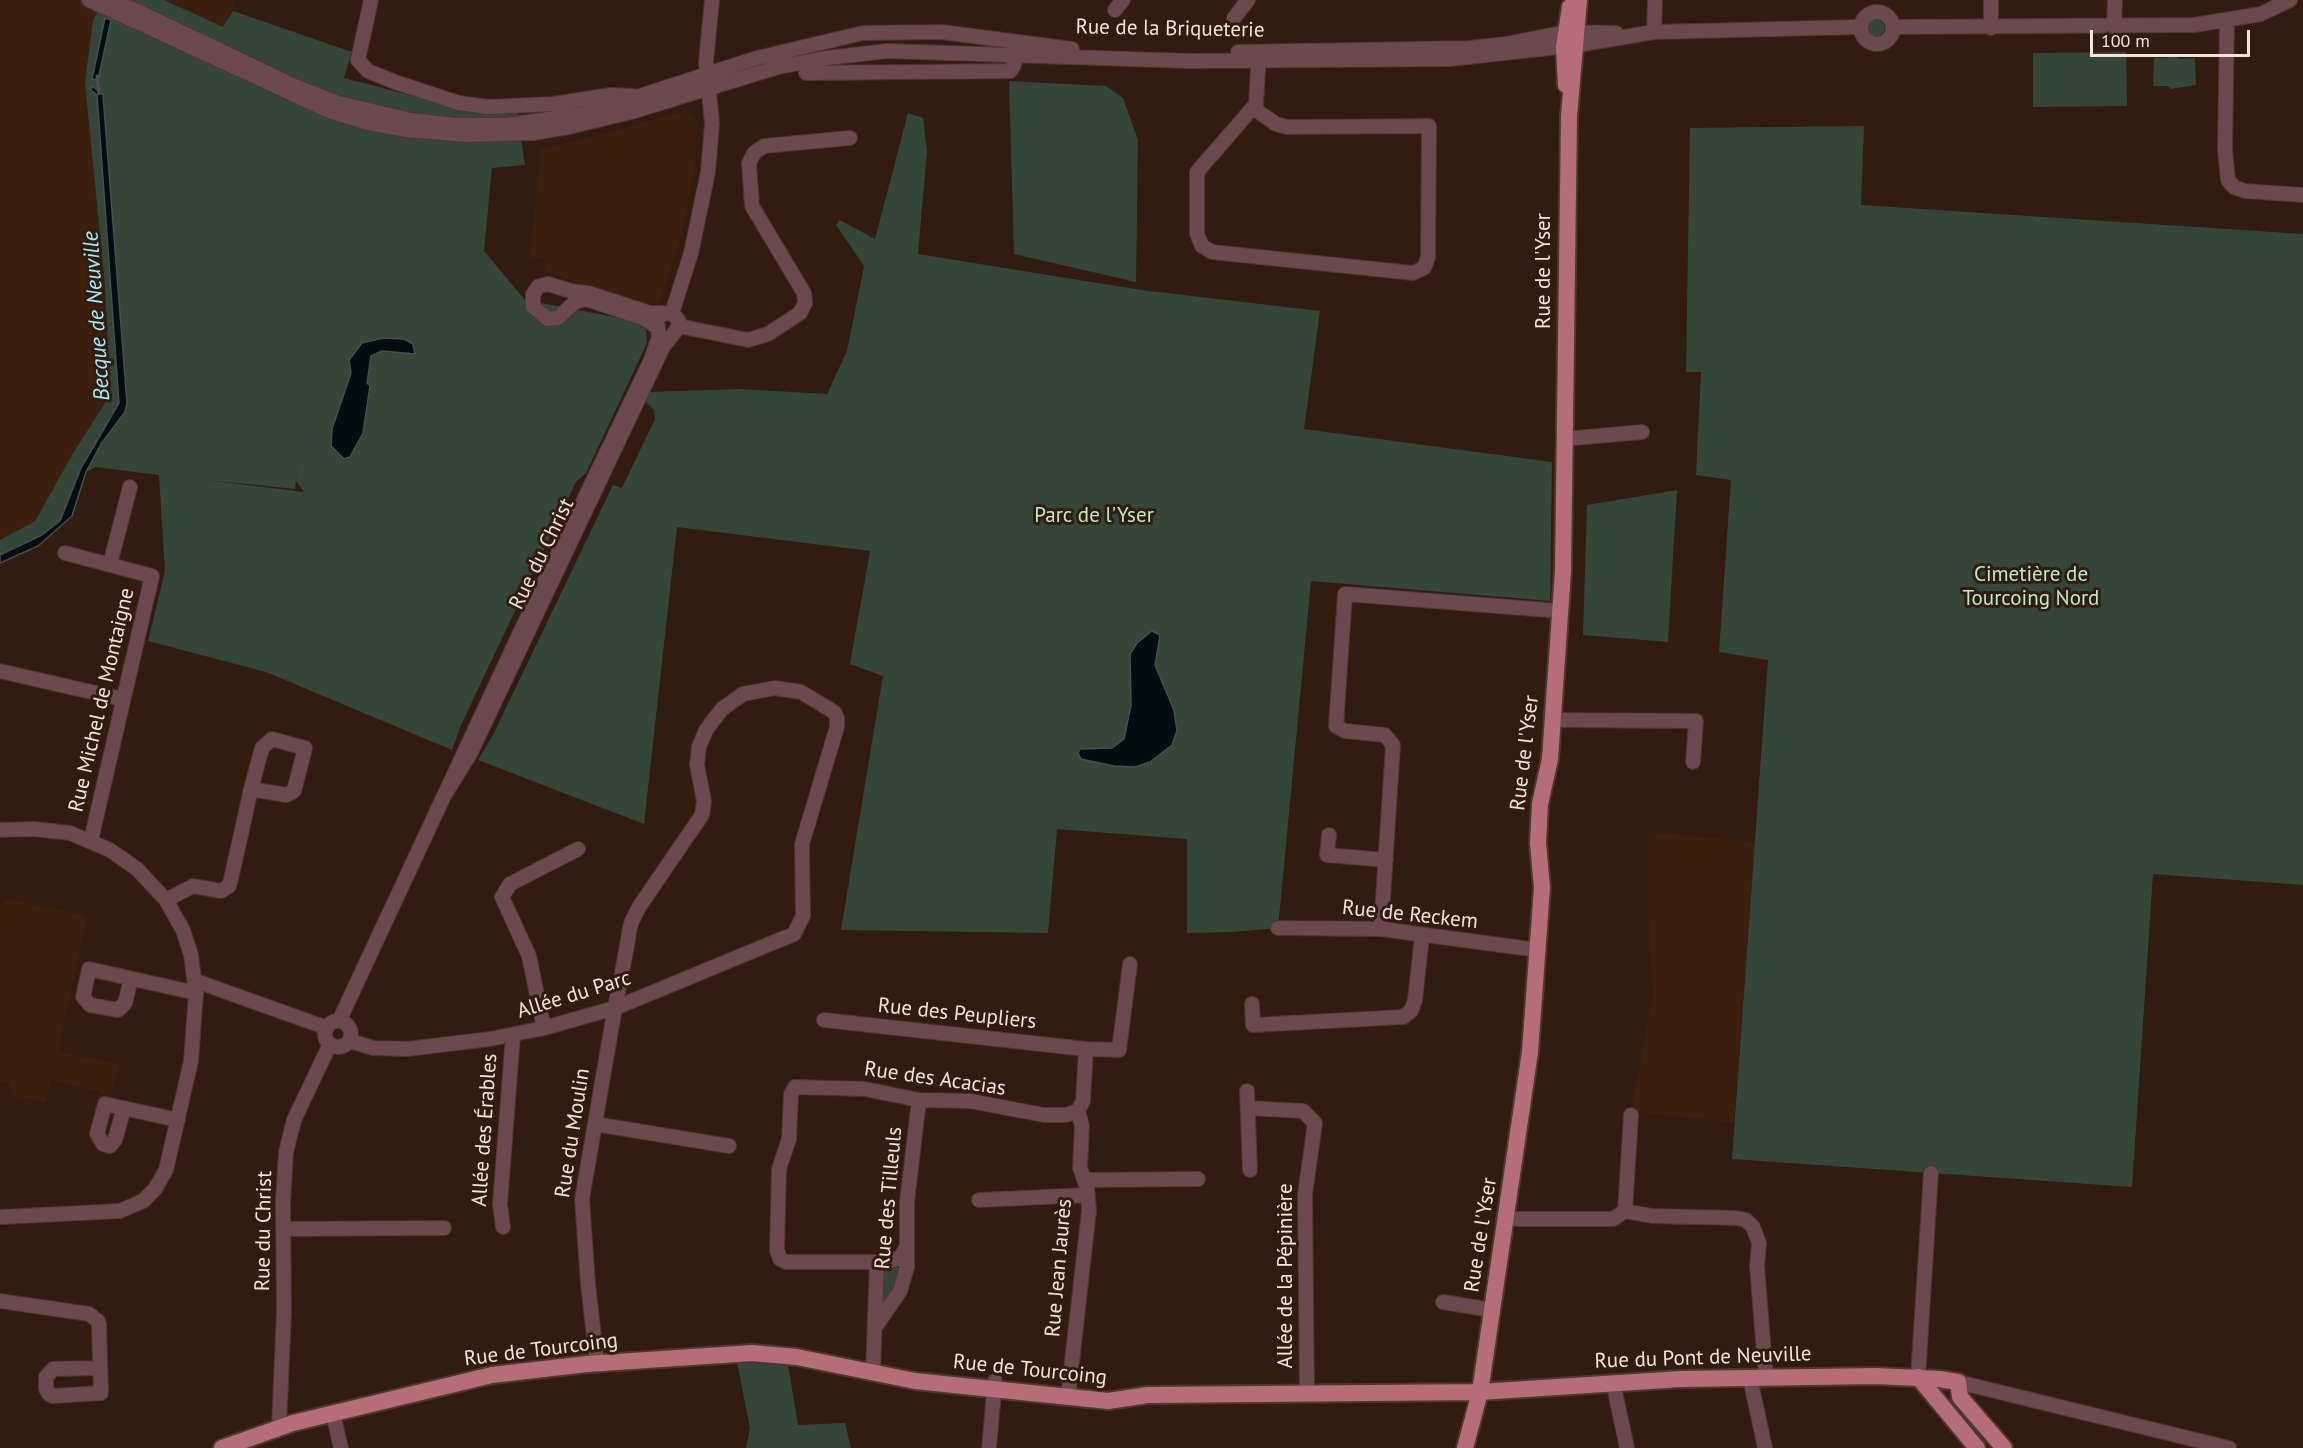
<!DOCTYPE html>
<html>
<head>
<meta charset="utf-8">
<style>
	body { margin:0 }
	#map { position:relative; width:2303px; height:1448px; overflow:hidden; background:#311c0f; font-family:"PT Sans",sans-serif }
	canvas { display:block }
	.scale { position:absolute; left:2090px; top:30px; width:160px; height:27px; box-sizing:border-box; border:3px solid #f3e4dc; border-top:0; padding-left:8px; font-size:18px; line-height:21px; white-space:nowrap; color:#f3e4dc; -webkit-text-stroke:4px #311c0f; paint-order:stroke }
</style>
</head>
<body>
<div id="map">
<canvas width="2303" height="1448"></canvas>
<div class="scale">100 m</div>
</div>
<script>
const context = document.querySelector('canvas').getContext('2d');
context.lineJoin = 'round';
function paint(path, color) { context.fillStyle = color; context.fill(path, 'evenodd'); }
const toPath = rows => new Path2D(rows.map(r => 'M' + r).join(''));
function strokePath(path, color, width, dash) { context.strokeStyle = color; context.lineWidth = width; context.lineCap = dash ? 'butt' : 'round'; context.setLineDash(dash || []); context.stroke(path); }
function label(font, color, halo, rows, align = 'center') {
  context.font = font + ' "PT Sans",sans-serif'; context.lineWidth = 6; context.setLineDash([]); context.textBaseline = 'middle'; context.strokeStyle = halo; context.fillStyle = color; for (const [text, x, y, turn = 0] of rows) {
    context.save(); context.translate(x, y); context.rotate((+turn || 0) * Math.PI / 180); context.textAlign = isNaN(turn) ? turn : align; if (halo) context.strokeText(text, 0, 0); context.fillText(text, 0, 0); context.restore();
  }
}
const built = toPath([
	[0,0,104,0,105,285,110,395,72,455,34,521,0,540],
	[164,0,236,0,223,28],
	[685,111,692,115,697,125,695,168,679,244,659,303,648,306,545,272,544,259,530,257,541,149,587,139],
	[1648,832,1755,842,1734,1123,1631,1111,1653,996,1648,910],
	[10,899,87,917,58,1051,119,1065,111,1097,102,1094,102,1092,51,1080,46,1103,11,1095,12,1090,9,1089,10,1084,0,1081,0,906]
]);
const green = toPath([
	[104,0,164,0,223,27,233,11,352,52,344,78,436,102,517,111,525,165,492,168,484,251,525,300,641,322,646,331,647,343,586,473,576,482,461,725,452,750,266,672,148,641,165,571,159,475,96,467,86,472,101,444,125,412,103,95,97,94,119,403,81,468,60,521,42,535,0,555,0,540,35,521,72,455,110,395,105,285,85,82,93,20],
	[299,450,296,481,304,492,207,480,295,489],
	'1867 28a9 9 0 1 1 18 0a9 9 0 1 1-18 0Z',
	[2126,52,2127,106,2033,107,2033,53],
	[2171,55,2181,59,2195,58,2196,85,2171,89,2168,86,2153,86,2154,58,2168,58],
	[1009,81,1106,86,1123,98,1138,140,1136,282,1014,254],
	[908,113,923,118,927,151,918,254,1141,290,1320,311,1304,429,1552,462,1550,601,1311,581,1278,928,1232,932,1187,933,1187,839,1057,829,1048,933,841,930,883,676,850,664,870,551,677,527,644,824,478,760,493,735,613,485,622,488,655,419,654,410,646,402,648,392,739,389,827,394,847,351,864,266,836,225,840,220,875,239],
	[1864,126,1861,205,2303,234,2303,885,2153,874,2132,1187,1732,1159,1768,660,1719,652,1731,480,1696,475,1701,372,1686,372,1690,128],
	[1677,490,1668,642,1583,635,1587,505],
	[888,1267,901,1268,899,1284,884,1304,881,1304,881,1276],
	[737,1362,788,1365,798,1425,845,1423,851,1448,746,1448,750,1428]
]);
const water = toPath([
	[105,18,111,20,98,80,92,79,105,18],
	[92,86,103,95,127,403,125,412,101,444,86,472,72,516,38,546,0,563,0,555,42,535,60,521,81,468,119,403,97,95,91,90,92,86],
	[383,338,404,339,413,344,415,354,382,351,371,356,367,383,370,386,363,433,350,457,344,459,331,446,332,429,351,373,349,360,362,343,383,338],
	[1152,631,1160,635,1155,665,1174,710,1177,731,1172,745,1150,762,1135,767,1114,766,1081,759,1078,753,1080,749,1112,748,1124,739,1131,705,1130,654,1137,643,1152,631]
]);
const stream = toPath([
	[97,76,99,94]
]);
const minor = toPath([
	[89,0,329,111,368,123,407,130,467,135,533,133,569,127,631,112,778,67,827,58,887,51,1189,61,1450,59,1577,45,1654,32,1860,27],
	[114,0,295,86,338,103,411,120,456,125,507,125,584,114,757,58,863,33,942,32,1072,49],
	[371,0,358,60,368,71,395,82,459,103,488,107,554,104,610,95,634,96],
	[1115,10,1123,0],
	'1861 28a16 16 0 1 1 32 0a16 16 0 1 1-32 0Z',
	[1234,18,1248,0],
	[2227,21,2225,149,2228,180,2234,187,2245,191,2303,195],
	[1893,27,2194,25,2261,14,2290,0],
	[2114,27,2115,0],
	[1991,28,1991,0],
	[1654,32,1655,0],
	[1238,52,1469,48,1506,44,1566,32,1616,33],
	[806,73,1010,71,1014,65,1016,55],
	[1253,108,1276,124,1287,127,1429,126,1428,257,1424,268,1413,273,1212,252,1202,246,1197,234,1197,172,1256,104,1259,54],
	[672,313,691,253,708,172,712,123,706,62,712,0],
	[679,326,748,340,768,334,800,313,805,303,804,293,752,206,749,163,754,153,764,146,850,138],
	[657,327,643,318,586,299,575,302,558,318,548,319,533,307,533,294,539,286,548,284,571,291,588,293,650,313,664,313],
	[1564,439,1642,432],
	[65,553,152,576,91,840],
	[110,564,130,487],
	[0,671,122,699],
	[1553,720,1696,721,1693,762],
	[0,830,34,829,70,833,110,850,137,869,166,900,183,930,191,955,196,993,191,1061,166,1170,155,1189,143,1201,120,1211,2,1217],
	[1329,835,1327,855,1386,860],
	[166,900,193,886,221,891,229,886,231,879,251,789,262,748,272,739,305,748,294,791,286,795,251,789],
	[1278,928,1381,929,1538,950],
	[1381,929,1393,745,1385,735,1345,731,1336,726,1345,594,1560,611],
	[131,979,125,1003,118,1010,90,1005,83,997,89,969,196,993],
	[196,981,327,1028],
	[1252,1004,1253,1025,1403,1017,1411,1011,1415,1000,1422,936],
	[824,1020,1086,1049],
	[339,1021,519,635,651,360,659,337,657,319,664,313,673,314,679,321,678,328,663,347,470,754,447,791],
	'325 1034a13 13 0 1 1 26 0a13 13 0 1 1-26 0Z',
	[544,1028,529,956,502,897,510,884,578,849],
	[350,1041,373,1048,407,1049,490,1039,544,1028,615,1008,794,934,803,916,802,844,837,727,837,718,834,712,801,692,775,688,743,694,722,709,706,730,699,747,697,765,704,801,702,815,639,907,632,921,630,927,627,946,615,1008,613,1019,582,1199,588,1284,597,1363],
	[1247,1091,1250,1170],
	[124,1108,115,1140,110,1146,103,1144,97,1134,105,1104,178,1120],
	[1248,1108,1303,1111,1315,1123,1305,1194,1307,1394],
	[1078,1111,1083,1101,1086,1049,1119,1050,1130,964],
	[595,1124,729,1146],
	[1084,1180,1198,1179],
	[979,1200,1088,1195],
	[1625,1211,1631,1115],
	[1506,1219,1613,1219,1625,1211,1652,1216,1736,1218,1746,1220,1753,1227,1759,1243,1757,1266,1766,1378],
	[503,1227,500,1204,513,1035],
	[283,1229,444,1228],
	[906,1248,900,1258,887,1262,786,1262,780,1259,777,1250,779,1169,789,1139,791,1094,795,1087,865,1089,919,1100,970,1101,1044,1115,1066,1115,1078,1111],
	[0,1301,89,1314,98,1321,99,1325,101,1393,53,1396,49,1394,46,1389,46,1377,53,1369,100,1368],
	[1443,1302,1492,1310],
	[876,1326,900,1291,907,1267,907,1202,919,1100],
	[873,1372,877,1262],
	[1918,1377,1931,1173],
	[1750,1378,1765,1448],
	[1613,1382,1627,1448],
	[1958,1382,2229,1448],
	[1068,1397,1089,1211,1087,1187,1080,1168,1082,1126,1078,1111],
	[333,1414,341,1448],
	[279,1427,284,1312,283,1201,286,1152,294,1120,330,1044],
	[989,1448,995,1381]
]);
const major = toPath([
	[1566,85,1564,47,1570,7],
	[1918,1377,1977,1448],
	[222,1448,293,1423,492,1375,587,1364,752,1353,797,1357,915,1381,1108,1401,1148,1395,1480,1392,1681,1379,1876,1376,1939,1379,1958,1382,1960,1397,2004,1448],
	[1465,1448,1480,1392,1530,1052,1542,888,1538,843,1540,804,1550,759,1563,571,1569,116,1579,0]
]);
const streetNames = [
	["Rue de la Briqueterie",1170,29,1],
	["Rue de l'Yser",1544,271,-90],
	["Rue du Christ",542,554,-64],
	["Rue Michel de Montaigne",102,700,-77],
	["Rue de l'Yser",1525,753,-83],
	["Rue de Reckem",1410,915,6],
	["Allée du Parc",574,995,-17],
	["Rue des Peupliers",957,1014,6],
	["Rue des Acacias",935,1079,8],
	["Allée des Érables",485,1130,-86],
	["Rue du Moulin",573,1133,-81],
	["Rue des Tilleuls",889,1198,-85],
	["Rue du Christ",264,1231,-89],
	["Rue de l'Yser",1481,1235,-81],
	["Rue Jean Jaurès",1059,1268,-85],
	["Allée de la Pépinière",1286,1276,-90],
	["Rue de Tourcoing",541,1350,-7],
	["Rue du Pont de Neuville",1703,1358,-2],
	["Rue de Tourcoing",1030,1370,6]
];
const parkNames = [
	["Parc de l'Yser",1094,516],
	["Cimetière de",2031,575],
	["Tourcoing Nord",2031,599]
];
const waterNames = [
	["Becque de Neuville",97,316,-94]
];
paint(built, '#3c200f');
paint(green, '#344637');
paint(water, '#000e12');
strokePath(water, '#494e4f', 1.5);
strokePath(stream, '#494e4f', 3);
strokePath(minor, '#4c382c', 16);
strokePath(major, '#4c382c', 20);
strokePath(minor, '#6b494e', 14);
strokePath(major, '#b46d79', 16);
label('21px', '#f3e4dc', '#311c0f', streetNames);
label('21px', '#bbedc3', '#311c0f', parkNames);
label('italic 22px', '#a2edfd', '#311c0f', waterNames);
</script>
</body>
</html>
